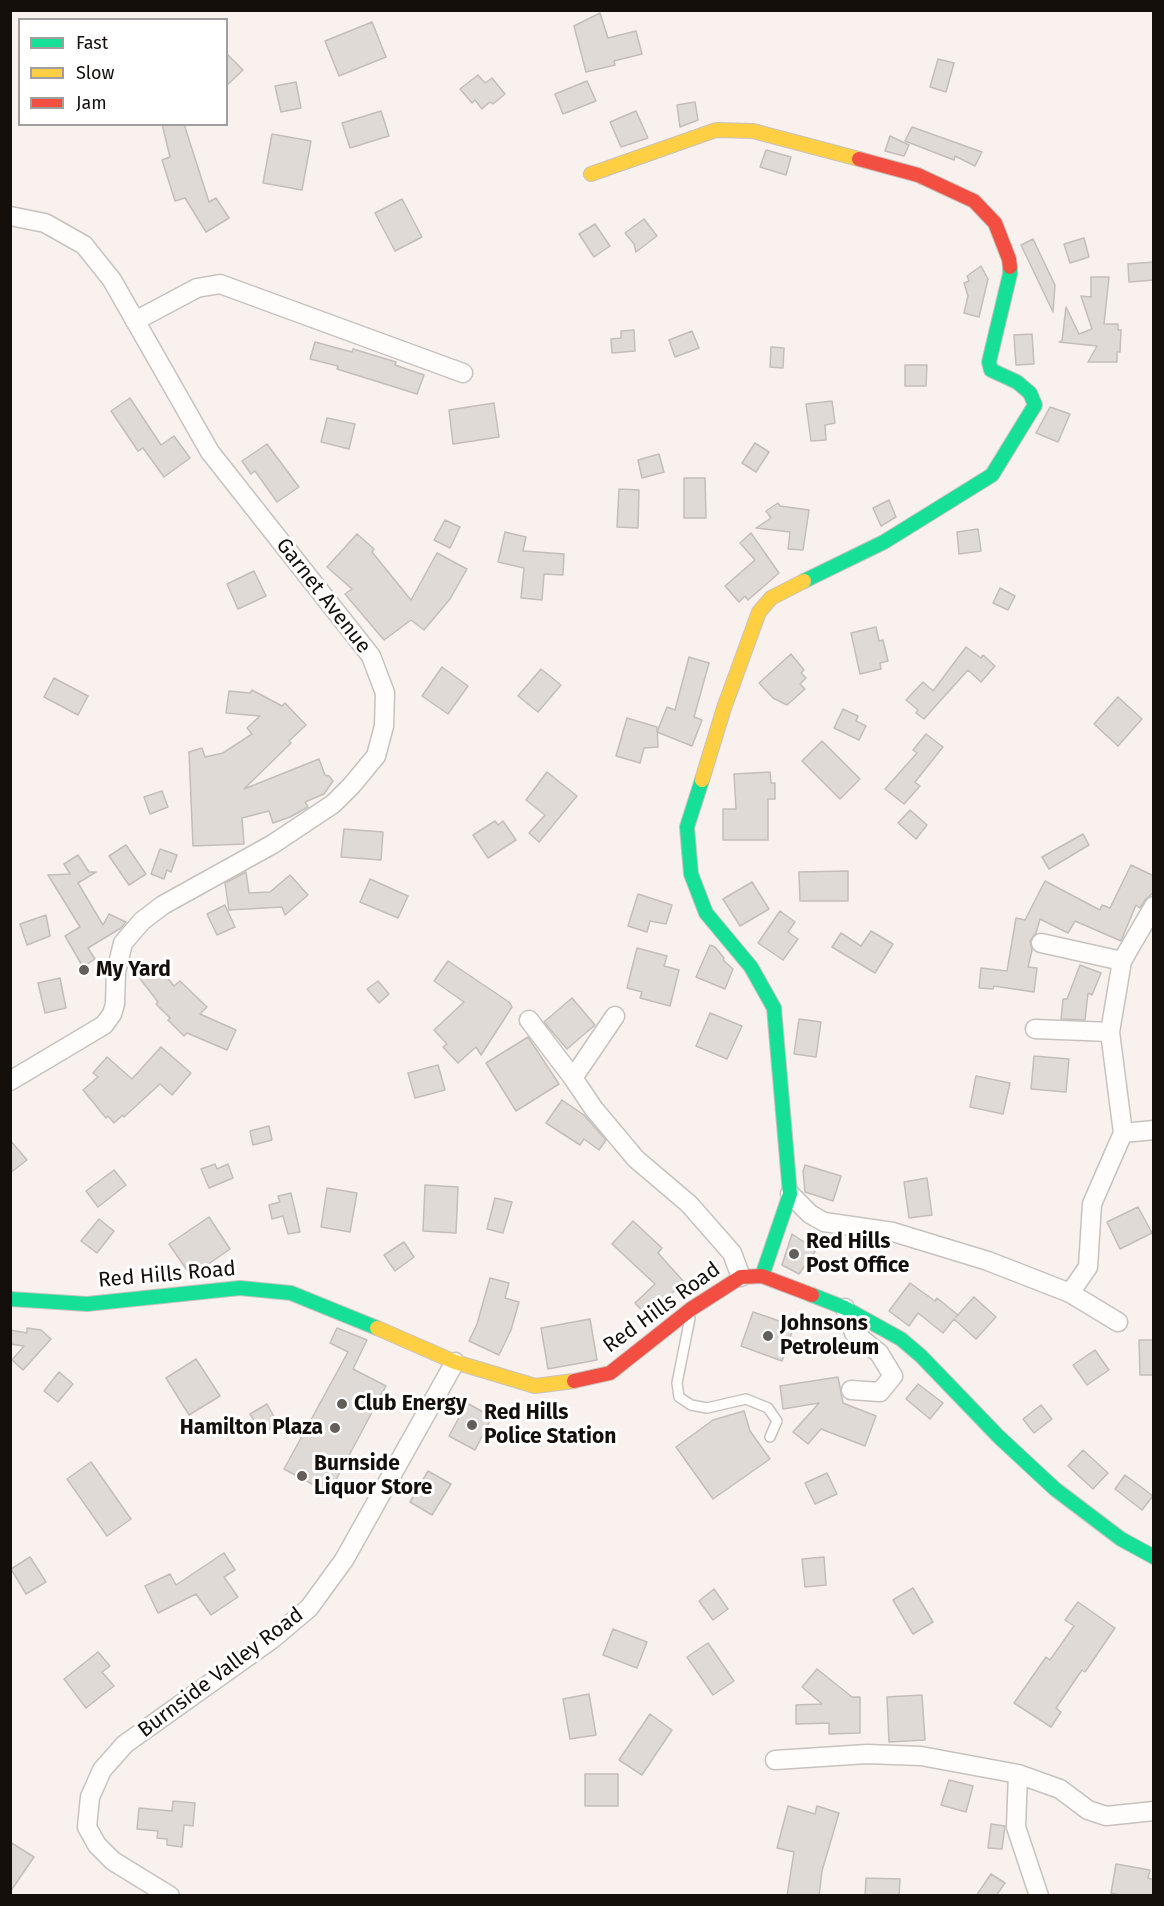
<!DOCTYPE html>
<html>
<head>
<meta charset="utf-8">
<style>
	body { margin:0 }
	#map { position:relative; width:1164px; height:1906px; overflow:hidden; background:#f8f1ee; font-family:"Fira Sans",sans-serif }
	canvas { display:block }
	.frame { position:absolute; inset:0; border:12px solid #150f0c; pointer-events:none }
	.legend { position:absolute; left:18px; top:18px; width:210px; height:108px; box-sizing:border-box; background:#fff; border:2px solid #a19f9e; margin:0; padding:8px 10px; list-style:none; font-size:18px; color:#150f0c }
	.legend li { display:flex; align-items:center; gap:12px; height:30px }
	.legend b { width:30px; border:2px solid #a19f9e }
</style>
</head>
<body>
<div id="map">
<canvas width="1164" height="1906"></canvas>
<div class="frame"></div>
<ul class="legend">
<li><b style="height:8px;background:#16e098"></b>Fast</li>
<li><b style="height:8px;background:#ffcf43"></b>Slow</li>
<li><b style="height:8px;background:#f24e42"></b>Jam</li>
</ul>
</div>
<script>
const context = document.querySelector('canvas').getContext('2d');
context.lineJoin = 'round';
function paint(path, color) { context.fillStyle = color; context.fill(path, 'evenodd'); }
const toPath = rows => new Path2D(rows.map(r => 'M' + r).join(''));
function strokePath(path, color, width, dash) { context.strokeStyle = color; context.lineWidth = width; context.lineCap = dash ? 'butt' : 'round'; context.setLineDash(dash || []); context.stroke(path); }
function label(font, color, halo, rows, align = 'center') {
  context.font = font + ' "Fira Sans",sans-serif'; context.lineWidth = 6; context.setLineDash([]); context.textBaseline = 'middle'; context.strokeStyle = halo; context.fillStyle = color; for (const [text, x, y, turn = 0] of rows) {
    context.save(); context.translate(x, y); context.rotate((+turn || 0) * Math.PI / 180); context.textAlign = isNaN(turn) ? turn : align; if (halo) context.strokeText(text, 0, 0); context.fillText(text, 0, 0); context.restore();
  }
}
const building = toPath([
	[600,13,608,38,636,31,642,54,614,61,615,65,586,72,574,26,600,13],
	[372,22,386,57,339,76,325,41,372,22],
	[226,53,243,70,226,86,226,53],
	[938,59,954,63,946,92,930,87,938,59],
	[478,75,485,83,492,78,505,94,493,104,490,102,482,109,475,100,472,103,460,89,478,75],
	[587,81,596,101,563,114,555,94,587,81],
	[296,82,301,108,281,112,275,86,296,82],
	[695,102,698,120,680,127,677,105,695,102],
	[381,111,389,136,350,148,342,123,381,111],
	[636,111,648,138,621,147,610,122,636,111],
	[162,124,184,124,209,202,216,198,229,218,206,232,185,198,175,201,162,160,170,157,162,124],
	[912,127,982,152,975,166,955,156,954,160,905,141,912,127],
	[272,134,311,141,302,190,263,183,272,134],
	[890,136,909,145,904,156,885,151,890,136],
	[766,150,791,157,786,175,760,167,766,150],
	[402,199,422,237,395,251,375,213,402,199],
	[644,219,657,236,636,252,634,244,625,233,644,219],
	[595,224,610,246,594,257,579,234,595,224],
	[1084,238,1089,257,1070,263,1064,244,1084,238],
	[1033,239,1055,285,1053,312,1021,245,1033,239],
	[1154,262,1154,280,1129,282,1128,264,1154,262],
	[981,266,988,279,979,317,964,313,968,296,964,283,969,281,967,276,981,266],
	[1091,277,1109,277,1104,324,1118,324,1118,330,1121,330,1120,352,1117,352,1117,362,1088,362,1097,346,1059,342,1062,341,1066,307,1079,334,1092,329,1081,296,1091,297,1091,277],
	[634,330,635,351,612,353,611,339,621,338,621,331,634,330],
	[692,331,699,348,675,357,669,340,692,331],
	[1032,334,1034,364,1016,365,1014,335,1032,334],
	[315,342,352,352,353,349,396,362,395,365,424,375,417,394,337,369,338,366,310,359,315,342],
	[771,347,784,348,783,368,770,367,771,347],
	[905,365,927,365,926,386,905,386,905,365],
	[130,398,161,445,174,436,190,458,164,477,143,448,138,451,111,411,130,398],
	[832,401,835,423,825,425,826,440,811,441,806,404,832,401],
	[494,403,499,437,453,444,449,410,494,403],
	[1050,407,1070,414,1058,442,1036,433,1050,407],
	[327,418,355,424,349,449,321,442,327,418],
	[755,443,769,452,756,472,742,463,755,443],
	[267,444,299,487,277,502,255,471,251,474,242,461,267,444],
	[659,454,664,472,642,478,638,460,659,454],
	[684,478,705,478,706,518,684,518,684,478],
	[619,489,639,490,638,528,617,527,619,489],
	[889,500,896,517,881,526,873,508,889,500],
	[778,503,780,506,809,510,803,550,788,549,790,532,756,528,771,518,766,511,778,503],
	[445,520,460,527,450,548,434,540,445,520],
	[978,529,981,551,959,554,957,532,978,529],
	[505,532,526,537,523,551,564,554,563,575,544,574,542,600,521,598,524,568,498,562,505,532],
	[751,533,779,573,748,600,745,596,739,602,725,586,755,560,740,543,751,533],
	[357,534,374,549,372,552,411,600,437,553,467,569,450,599,424,630,411,620,384,640,345,594,352,589,327,567,357,534],
	[254,571,266,596,238,609,227,584,254,571],
	[1000,588,1015,596,1008,610,993,603,1000,588],
	[876,627,879,641,883,640,888,661,880,663,881,669,860,674,851,633,876,627],
	[966,647,981,658,983,655,995,666,981,682,968,670,924,719,916,713,918,710,906,700,923,682,933,691,966,647],
	[791,654,804,670,801,673,806,678,800,684,805,689,787,705,773,698,759,683,791,654],
	[689,657,709,663,694,717,702,720,692,746,657,732,667,707,675,710,689,657],
	[442,667,468,686,448,714,422,696,442,667],
	[541,669,561,685,538,712,518,696,541,669],
	[54,678,88,696,78,715,44,697,54,678],
	[252,690,282,706,285,703,306,725,289,741,291,743,244,789,319,759,325,775,329,776,333,781,324,794,305,802,308,807,290,817,273,823,269,811,242,818,244,844,193,846,189,752,202,748,205,757,223,753,252,734,247,728,260,716,226,713,229,691,250,693,252,690],
	[1118,697,1142,719,1118,746,1094,724,1118,697],
	[843,709,858,716,856,721,866,726,859,740,834,728,843,709],
	[627,718,657,727,658,747,644,748,640,763,616,756,627,718],
	[926,734,943,747,915,782,920,786,904,804,885,789,917,753,913,750,926,734],
	[822,741,860,779,840,799,802,761,822,741],
	[547,772,577,796,539,842,529,833,545,815,526,800,547,772],
	[770,772,771,783,775,783,775,799,768,799,768,840,723,840,723,809,736,809,734,774,770,772],
	[162,791,168,807,150,814,144,797,162,791],
	[910,810,927,825,916,839,898,823,910,810],
	[495,821,498,825,503,821,516,840,488,858,473,835,495,821],
	[344,829,383,832,381,860,341,857,344,829],
	[1083,834,1089,845,1049,869,1042,857,1083,834],
	[126,845,146,874,129,885,109,856,126,845],
	[160,849,177,855,171,872,167,870,164,879,151,874,160,849],
	[78,855,89,872,96,872,78,883,103,925,109,914,126,922,121,928,88,948,95,959,83,967,65,936,80,927,48,875,70,874,64,864,78,855],
	[1131,865,1154,876,1154,892,1145,900,1140,908,1136,905,1121,941,1075,921,1068,933,1040,919,1036,933,1030,941,1032,950,1028,967,1037,968,1034,992,994,986,993,989,979,988,981,968,1007,971,1016,918,1025,920,1045,881,1100,910,1102,905,1110,908,1131,865],
	[848,871,848,901,800,901,799,872,848,871],
	[246,872,249,893,270,892,290,875,308,895,285,915,282,907,229,910,225,883,246,872],
	[370,879,408,896,398,918,360,902,370,879],
	[752,882,769,909,740,926,723,899,752,882],
	[638,894,672,905,666,924,650,921,647,932,628,926,638,894],
	[225,905,235,927,217,935,207,914,225,905],
	[780,911,795,922,788,932,798,939,783,960,758,943,780,911],
	[46,915,50,936,27,945,20,924,46,915],
	[871,931,893,944,875,973,832,947,841,933,861,946,871,931],
	[710,945,715,947,724,958,723,960,733,969,725,989,696,977,710,945],
	[637,948,667,956,664,966,679,970,670,1006,640,998,642,992,627,988,637,948],
	[448,961,509,1002,512,1007,481,1055,476,1047,458,1063,443,1047,447,1044,434,1030,464,1002,434,981,448,961],
	[155,962,174,986,180,981,207,1007,200,1014,236,1030,227,1050,187,1033,184,1036,168,1020,170,1018,156,1004,158,1002,138,976,155,962],
	[1080,965,1101,973,1092,995,1088,993,1085,1020,1061,1019,1063,999,1067,999,1080,965],
	[60,978,66,1008,45,1013,38,983,60,978],
	[378,981,389,994,379,1003,367,989,378,981],
	[572,998,595,1025,567,1049,544,1022,572,998],
	[710,1013,742,1026,727,1059,696,1046,710,1013],
	[799,1019,821,1022,816,1057,794,1054,799,1019],
	[528,1037,559,1084,516,1111,486,1063,528,1037],
	[161,1047,191,1073,172,1095,160,1084,124,1117,123,1115,114,1123,108,1116,106,1118,83,1090,98,1077,93,1073,107,1057,132,1079,161,1047],
	[1034,1056,1069,1059,1066,1092,1031,1089,1034,1056],
	[438,1065,445,1090,415,1098,408,1073,438,1065],
	[976,1076,1010,1083,1003,1114,970,1107,976,1076],
	[562,1100,584,1115,606,1140,599,1150,584,1139,580,1145,546,1123,562,1100],
	[269,1126,272,1140,253,1145,250,1131,269,1126],
	[10,1140,27,1160,10,1173,10,1140],
	[215,1164,217,1169,228,1164,233,1178,209,1188,201,1169,215,1164],
	[805,1165,841,1176,833,1201,805,1192,803,1171,805,1165],
	[114,1170,126,1185,98,1207,86,1191,114,1170],
	[927,1178,932,1215,909,1218,904,1182,927,1178],
	[425,1185,458,1187,456,1233,423,1231,425,1185],
	[327,1188,357,1193,350,1232,321,1227,327,1188],
	[291,1193,300,1232,288,1234,283,1216,272,1219,269,1205,280,1202,278,1196,291,1193],
	[495,1198,512,1202,503,1233,487,1229,495,1198],
	[1138,1207,1152,1233,1120,1249,1107,1222,1138,1207],
	[209,1217,230,1249,191,1276,169,1244,209,1217],
	[99,1219,114,1231,97,1253,81,1241,99,1219],
	[633,1221,662,1248,658,1253,684,1282,647,1316,635,1303,655,1284,612,1244,633,1221],
	[792,1234,816,1250,799,1274,782,1265,792,1234],
	[404,1242,414,1257,395,1271,384,1255,404,1242],
	[490,1278,509,1283,505,1298,519,1302,511,1330,499,1355,469,1341,477,1324,490,1278],
	[910,1283,935,1301,937,1298,958,1315,956,1317,974,1297,996,1317,976,1339,954,1319,943,1333,918,1313,909,1326,889,1311,910,1283],
	[753,1312,794,1326,782,1361,741,1346,753,1312],
	[590,1319,597,1360,548,1369,541,1328,590,1319],
	[27,1328,41,1330,51,1339,23,1370,12,1360,24,1346,10,1344,10,1330,27,1333,27,1328],
	[337,1328,367,1340,353,1369,386,1386,329,1493,284,1469,348,1352,330,1343,337,1328],
	[1139,1340,1154,1340,1154,1375,1140,1375,1139,1340],
	[1095,1350,1109,1370,1087,1385,1073,1365,1095,1350],
	[196,1359,220,1396,189,1415,166,1378,196,1359],
	[59,1372,73,1384,58,1402,44,1391,59,1372],
	[838,1377,843,1403,876,1416,865,1446,821,1429,808,1444,793,1432,819,1403,783,1409,780,1386,838,1377],
	[918,1384,943,1403,930,1419,906,1399,918,1384],
	[467,1403,492,1417,475,1450,449,1436,467,1403],
	[267,1404,278,1424,262,1433,250,1414,267,1404],
	[1041,1405,1052,1419,1034,1433,1023,1419,1041,1405],
	[744,1411,750,1431,770,1459,713,1499,676,1447,713,1420,744,1411],
	[1083,1450,1108,1473,1093,1489,1068,1466,1083,1450],
	[91,1462,131,1519,107,1536,67,1479,91,1462],
	[428,1471,451,1484,432,1515,410,1502,428,1471],
	[827,1473,837,1494,815,1504,805,1483,827,1473],
	[1125,1475,1153,1496,1142,1510,1115,1489,1125,1475],
	[224,1553,235,1570,224,1577,238,1597,211,1615,196,1594,158,1613,145,1586,170,1574,176,1585,224,1553],
	[30,1557,46,1582,26,1594,11,1569,30,1557],
	[824,1557,826,1585,805,1587,802,1559,824,1557],
	[913,1588,933,1622,913,1634,893,1600,913,1588],
	[714,1589,728,1609,713,1620,699,1601,714,1589],
	[1078,1602,1115,1628,1085,1672,1082,1670,1056,1708,1061,1712,1051,1727,1014,1703,1046,1657,1050,1660,1074,1626,1065,1620,1078,1602],
	[613,1629,647,1642,637,1668,603,1655,613,1629],
	[708,1643,734,1681,713,1695,687,1657,708,1643],
	[98,1652,110,1666,102,1672,114,1686,86,1708,64,1679,98,1652],
	[817,1669,852,1697,860,1697,860,1733,829,1734,829,1723,796,1724,796,1705,822,1704,802,1687,817,1669],
	[589,1694,596,1735,570,1739,563,1699,589,1694],
	[922,1695,925,1740,889,1742,887,1697,922,1695],
	[650,1714,672,1730,642,1775,619,1760,650,1714],
	[585,1774,618,1774,618,1806,585,1806,585,1774],
	[949,1780,973,1786,966,1812,941,1805,949,1780],
	[173,1801,195,1803,193,1826,184,1825,182,1847,167,1845,167,1839,157,1838,158,1831,137,1829,139,1808,172,1811,173,1801],
	[788,1806,815,1814,817,1806,839,1813,822,1871,819,1896,787,1896,794,1852,777,1848,788,1806],
	[991,1824,1005,1826,1002,1849,988,1848,991,1824],
	[10,1842,34,1857,10,1892,10,1842],
	[1116,1864,1150,1870,1148,1878,1154,1880,1154,1896,1124,1896,1111,1893,1116,1864],
	[991,1874,1005,1883,996,1896,976,1896,991,1874],
	[866,1878,900,1879,899,1896,865,1896,866,1878]
]);
const lane = toPath([
	[690,1318,677,1383,679,1397,691,1405,707,1408,746,1399,768,1408,777,1421,770,1437]
]);
const street = toPath([
	[10,216,45,223,84,245,112,280,210,452,371,656,385,693,384,726,376,756,352,785,333,804,273,844,163,905,142,921,123,943,116,972,115,1004,112,1014,104,1025,10,1081],
	[135,321,197,288,220,284,463,373],
	[1041,943,1122,961],
	[529,1020,573,1078,594,1109,636,1159,689,1204,732,1253,741,1277],
	[1035,1029,1110,1032],
	[573,1078,615,1016],
	[1123,1133,1154,1130],
	[790,1194,810,1214,824,1222,893,1232,988,1261,1070,1293,1118,1322],
	[1070,1293,1088,1267,1092,1204,1123,1133,1110,1032,1122,961,1154,906],
	[845,1308,854,1333,879,1353,893,1376,880,1392,851,1390],
	[775,1760,867,1754,921,1756,1018,1774,1060,1789,1088,1810,1106,1816,1154,1811],
	[1018,1774,1016,1827,1039,1896],
	[170,1896,113,1861,97,1845,87,1827,90,1797,102,1770,125,1744,271,1640,309,1608,344,1560,455,1362]
]);
const fast = toPath([
	[804,581,884,542,992,475,1035,405,1030,393,1017,382,991,370,989,362,1010,274,1010,267],
	[702,780,687,827,691,874,706,913,751,967,774,1008,790,1194,762,1276],
	[812,1295,845,1308,901,1339,921,1356,999,1437,1055,1489,1121,1539,1154,1557],
	[10,1299,87,1304,240,1288,291,1293,377,1328]
]);
const slow = toPath([
	[591,174,716,130,753,131,859,159],
	[702,780,724,708,759,612,771,598,804,581],
	[377,1328,455,1362,535,1386,574,1381]
]);
const jam = toPath([
	[859,159,918,175,974,201,995,223,1009,259,1010,267],
	[574,1381,610,1373,691,1309,741,1277,762,1276,812,1295]
]);
const markers = [
	[84,970,6,"#645e5b"],
	[794,1254,6,"#645e5b"],
	[768,1336,6,"#645e5b"],
	[342,1404,6,"#645e5b"],
	[472,1425,6,"#645e5b"],
	[335,1428,6,"#645e5b"],
	[302,1476,6,"#645e5b"]
];
const streetNames = [
	["Garnet Avenue",323,596,52],
	["Red Hills Road",167,1275,-5],
	["Red Hills Road",662,1308,-36],
	["Burnside Valley Road",221,1673,-37]
];
const poiNames = [
	["My Yard",96,970],
	["Red Hills",806,1242],
	["Post Office",806,1266],
	["Johnsons",780,1324],
	["Petroleum",780,1348],
	["Club Energy",354,1404],
	["Red Hills",484,1413],
	["Police Station",484,1437],
	["Hamilton Plaza",323,1428,"right"],
	["Burnside",314,1464],
	["Liquor Store",314,1488]
];
paint(building, '#dfdad6');
strokePath(building, '#c3beba', 1.5);
strokePath(lane, '#c8c2bf', 12);
strokePath(street, '#c8c2bf', 21);
strokePath(fast, '#c8c2bf', 16);
strokePath(slow, '#c8c2bf', 16);
strokePath(jam, '#c8c2bf', 16);
strokePath(lane, '#fefdfc', 9);
strokePath(street, '#fefdfc', 18);
strokePath(fast, '#16e098', 14);
strokePath(slow, '#ffcf43', 14);
strokePath(jam, '#f24e42', 14);
for (const [x, y, r, color] of markers) { const dot = new Path2D(); dot.arc(x, y, r, 0, 2 * Math.PI); context.fillStyle = color; context.fill(dot); strokePath(dot, '#fff', 2); }
label('21px', '#150f0c', '#fff', streetNames);
label('bold 21px', '#150f0c', '#fff', poiNames, 'left');
</script>
</body>
</html>
